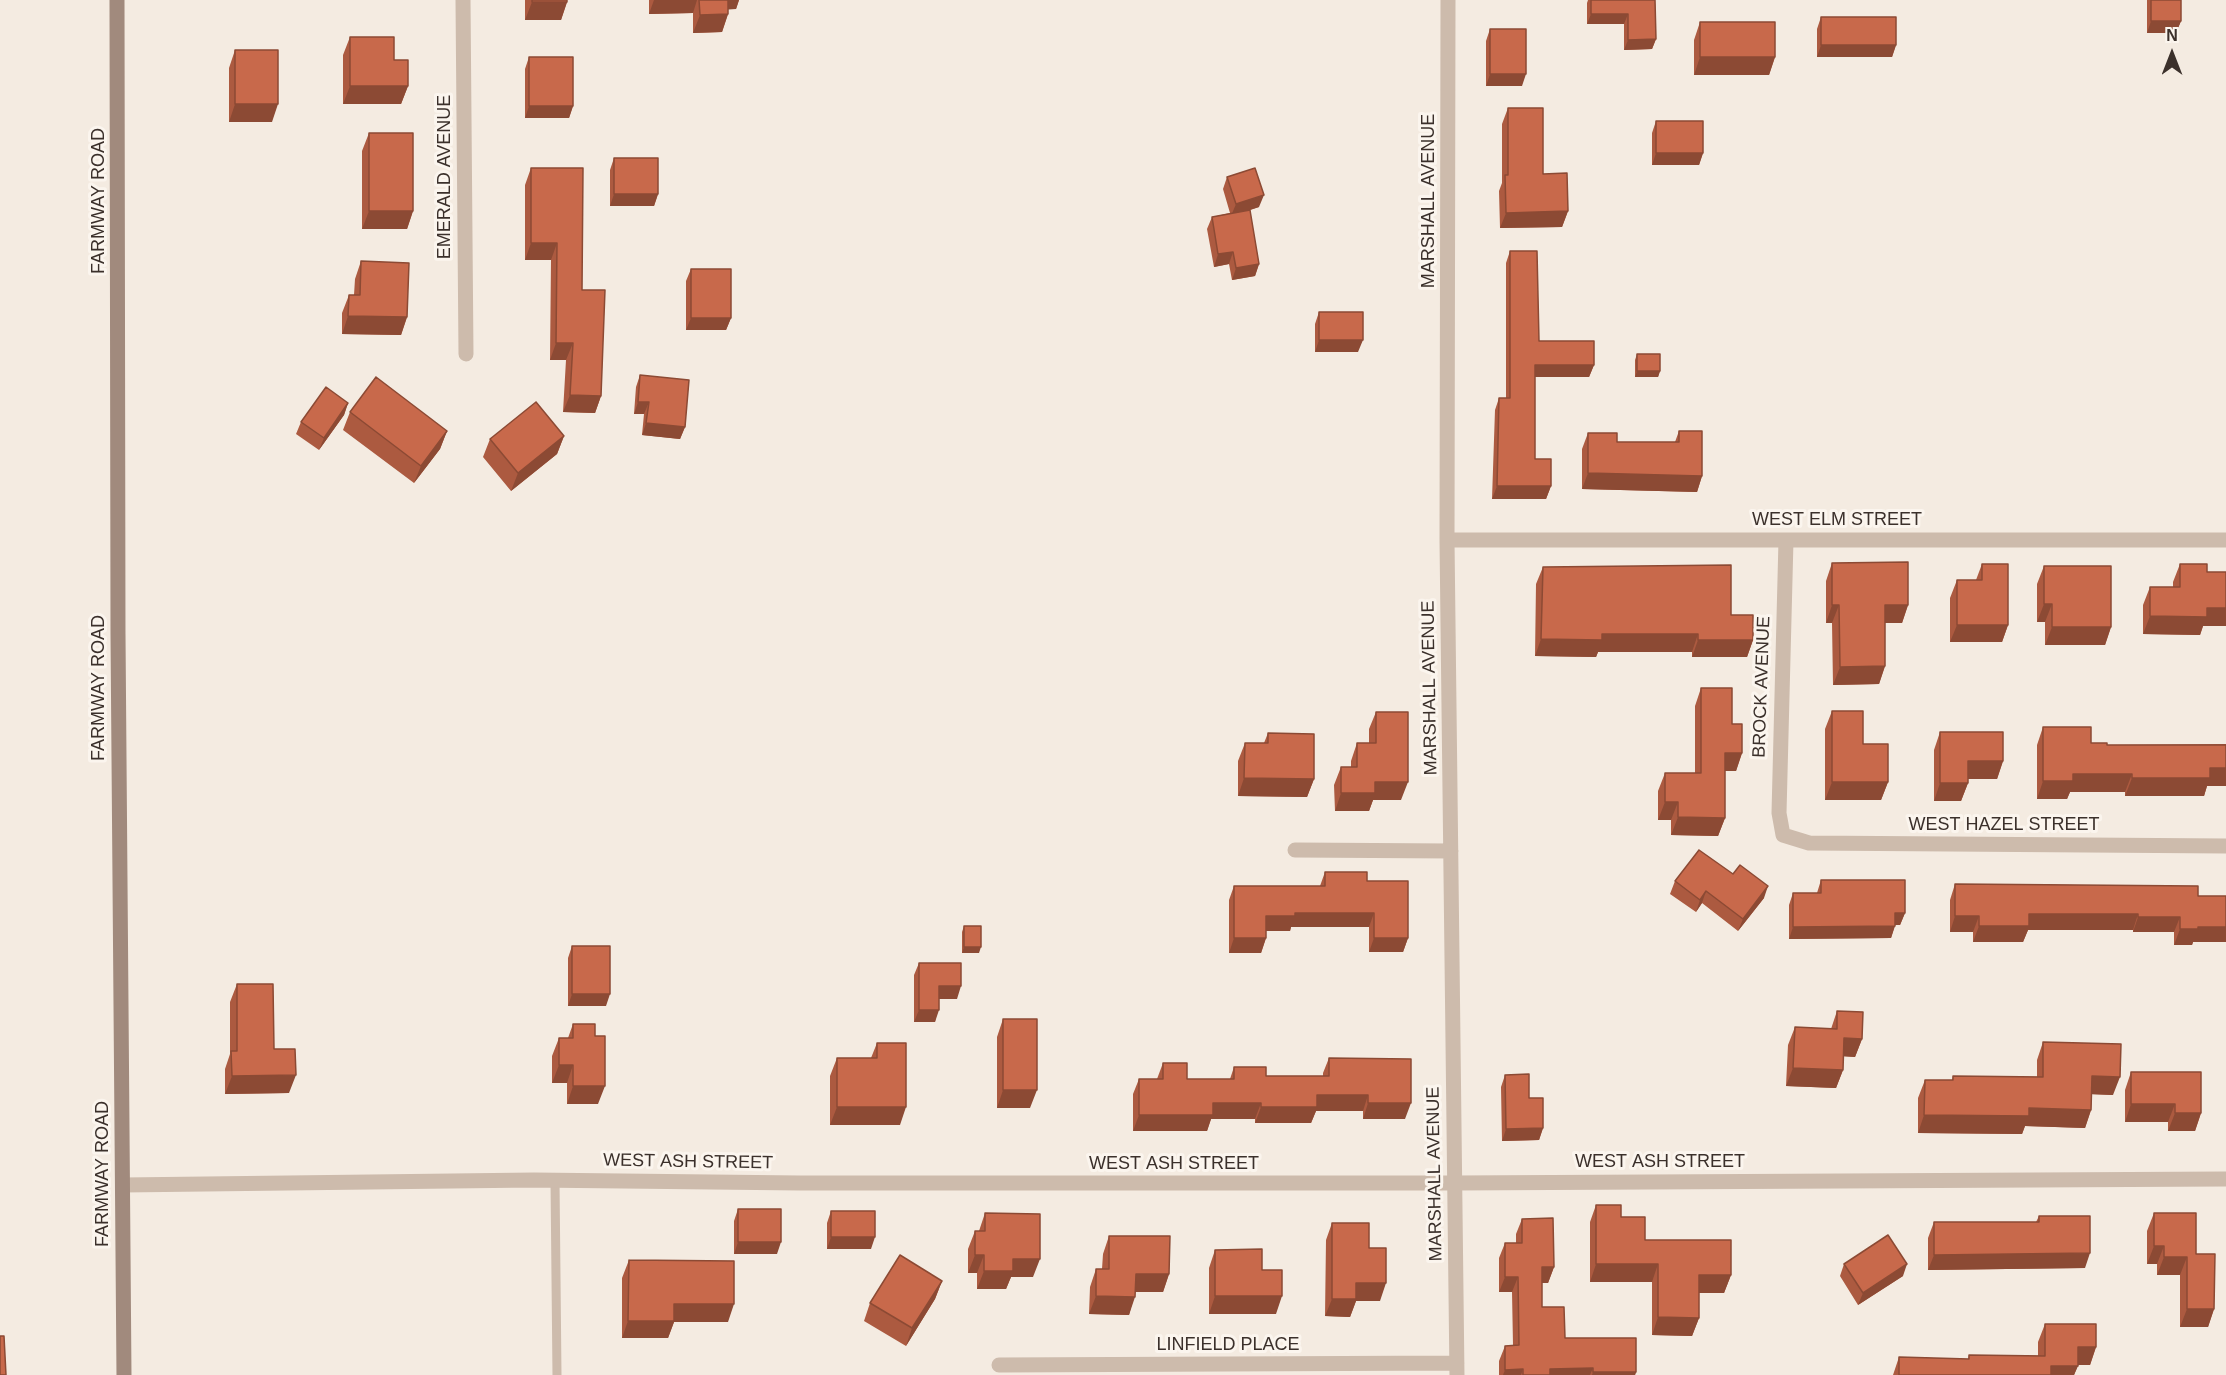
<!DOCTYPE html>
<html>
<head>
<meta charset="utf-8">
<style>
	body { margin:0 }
	#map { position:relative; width:2226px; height:1375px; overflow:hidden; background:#f4ebe1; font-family:Arial,sans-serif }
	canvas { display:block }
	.north { position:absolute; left:2142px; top:24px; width:60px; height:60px; -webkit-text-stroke:4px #fbf5ee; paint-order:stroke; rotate:0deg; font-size:16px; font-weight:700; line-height:24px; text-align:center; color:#3b302b }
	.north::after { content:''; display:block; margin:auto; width:21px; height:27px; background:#3b302b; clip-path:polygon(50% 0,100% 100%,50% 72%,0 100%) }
</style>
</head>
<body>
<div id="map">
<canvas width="2226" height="1375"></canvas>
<div class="north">N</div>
</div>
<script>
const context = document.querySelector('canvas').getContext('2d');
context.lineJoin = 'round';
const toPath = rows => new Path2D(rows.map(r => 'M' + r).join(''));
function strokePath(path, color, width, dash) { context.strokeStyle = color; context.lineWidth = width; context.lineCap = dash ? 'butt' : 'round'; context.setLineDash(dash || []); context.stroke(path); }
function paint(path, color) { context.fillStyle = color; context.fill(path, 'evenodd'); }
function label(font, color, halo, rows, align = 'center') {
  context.font = font + ' Arial,sans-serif'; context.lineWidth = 6; context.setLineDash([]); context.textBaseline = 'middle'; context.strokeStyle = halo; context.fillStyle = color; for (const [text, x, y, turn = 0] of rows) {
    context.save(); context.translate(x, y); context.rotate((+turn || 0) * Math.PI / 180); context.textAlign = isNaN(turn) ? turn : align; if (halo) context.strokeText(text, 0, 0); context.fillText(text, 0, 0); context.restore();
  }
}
const lane = toPath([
	[555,1180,557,1375]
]);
const street = toPath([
	[463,0,466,354],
	[1448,0,1447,540,1457,1375],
	[1447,540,2226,540],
	[1786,540,1779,813,1783,835,1809,843,2226,846],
	[1295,850,1451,851],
	[123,1185,534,1180,800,1183,1455,1183,2226,1179],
	[999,1365,1457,1363]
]);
const secondary = toPath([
	[117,0,118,634,124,1375]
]);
const wall = toPath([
	[525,0,567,0,567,2,561,20,525,20],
	[649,0,739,0,736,9,728,9,728,14,722,32,693,33,693,13,649,14],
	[1588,0,1655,0,1656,39,1652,49,1624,50,1624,24,1587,24,1587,3],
	[2147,0,2181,0,2181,21,2176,33,2147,33],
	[1821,17,1896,45,1892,57,1817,57,1817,29],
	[1700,22,1775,57,1769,75,1694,75,1694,40],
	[1490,29,1522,86,1486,86,1486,41],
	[350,37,394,60,408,86,401,104,343,104,343,55],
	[235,50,272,122,229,122,229,68],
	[529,57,573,106,569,118,525,118,525,69],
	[1508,108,1543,174,1568,211,1562,227,1500,228,1499,191,1502,183,1502,124],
	[1656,121,1703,153,1699,165,1652,165,1652,133],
	[369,133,413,211,407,229,362,229,362,151],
	[614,158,658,194,654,206,610,206,610,170],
	[531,168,582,290,601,396,595,413,563,412,566,360,550,360,551,260,525,260,525,185],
	[1227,177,1259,207,1250,210,1259,264,1255,276,1232,280,1229,264,1214,267,1207,229,1212,217,1230,213,1223,189],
	[1510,251,1539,341,1594,365,1589,377,1535,377,1535,459,1551,486,1546,499,1492,499,1495,410,1499,398,1506,398,1506,263],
	[361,261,407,317,401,335,342,334,342,313,349,295,354,295,355,279],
	[691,269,731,318,726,330,686,330,686,281],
	[1319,312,1358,352,1315,352,1315,324],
	[1637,354,1660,371,1658,377,1635,377,1635,360],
	[640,375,685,427,680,439,642,435,644,414,634,414,636,387],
	[348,403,344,415,319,450,296,434,301,422],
	[350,412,447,431,440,449,414,483,343,430],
	[1679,431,1702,476,1697,492,1582,489,1582,449,1588,433,1617,442,1675,442],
	[564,436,557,454,511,491,483,457,490,439],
	[1832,563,1908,605,1902,623,1885,623,1885,666,1879,684,1833,685,1832,623,1826,623,1826,581],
	[1982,564,2008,625,2002,642,1950,642,1950,598,1957,580,1976,580],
	[2180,564,2203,626,2200,635,2143,634,2143,605,2150,587,2173,587,2173,582],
	[2044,566,2111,627,2105,645,2045,645,2045,622,2037,622,2037,584],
	[1543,567,1731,615,1753,640,1747,657,1692,657,1692,652,1598,652,1596,657,1535,656,1536,584],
	[1701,688,1732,724,1742,753,1736,771,1725,771,1725,818,1718,836,1671,835,1671,820,1658,820,1658,791,1665,773,1695,773,1695,706],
	[1832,711,1863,744,1888,782,1881,800,1825,800,1825,729],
	[1376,712,1401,800,1373,800,1369,811,1335,811,1334,785,1341,767,1351,767,1351,761,1357,743,1369,743,1369,729],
	[2043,727,2091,743,2107,745,2226,744,2226,786,2207,786,2204,796,2125,796,2125,792,2070,792,2067,799,2037,799,2037,745],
	[1940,732,2003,761,1997,779,1968,779,1968,783,1961,801,1934,801,1934,750],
	[1268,733,1314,779,1307,797,1238,796,1238,761,1245,743,1264,743],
	[1325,872,1367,881,1408,938,1403,952,1369,952,1369,927,1291,927,1290,931,1266,931,1266,938,1261,953,1229,953,1229,900,1234,886,1320,886],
	[1821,880,1905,913,1900,925,1895,925,1891,938,1789,939,1789,905,1793,893,1817,893],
	[1675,881,1764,898,1738,931,1702,903,1696,912,1670,894],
	[1955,884,2198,896,2226,942,2193,942,2192,945,2174,945,2174,932,2133,932,2133,930,2028,930,2023,942,1973,942,1973,932,1950,932,1950,900],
	[964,926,979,953,962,953,962,932],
	[572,946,606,1006,568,1006,568,958],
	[919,963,957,999,939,999,935,1022,914,1022,914,975],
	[237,984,274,1049,289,1093,225,1094,225,1069,230,1054,230,1002],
	[1837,1011,1862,1039,1855,1057,1843,1056,1843,1070,1836,1088,1786,1086,1788,1045,1795,1027,1831,1029],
	[1003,1019,1030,1108,997,1108,997,1037],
	[573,1024,595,1036,598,1104,567,1104,567,1083,552,1083,552,1056,559,1038,568,1038],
	[2043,1042,2113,1095,2092,1094,2091,1110,2085,1128,2025,1126,2022,1134,1918,1133,1918,1098,1925,1080,1952,1080,1953,1076,2037,1077,2037,1060],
	[877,1043,900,1125,830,1125,830,1076,837,1058,871,1058],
	[1329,1058,1405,1119,1363,1119,1363,1111,1316,1111,1311,1123,1255,1123,1255,1119,1211,1119,1207,1131,1133,1131,1133,1094,1139,1079,1157,1079,1163,1063,1187,1079,1230,1079,1234,1067,1266,1076,1323,1076,1323,1073],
	[2131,1072,2201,1113,2195,1131,2168,1131,2168,1122,2125,1122,2125,1090],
	[1505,1075,1529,1098,1543,1128,1539,1140,1502,1141,1501,1087],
	[1596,1205,1621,1217,1645,1240,1731,1275,1724,1293,1699,1293,1699,1318,1692,1336,1652,1335,1652,1282,1590,1282,1590,1222],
	[738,1209,777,1254,734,1254,734,1221],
	[831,1211,871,1249,827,1249,827,1223],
	[985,1213,1033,1277,1011,1277,1006,1289,977,1289,977,1273,968,1273,968,1249,975,1231,979,1231],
	[2154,1213,2196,1254,2214,1309,2208,1327,2180,1327,2180,1275,2157,1275,2157,1264,2147,1264,2147,1231],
	[2039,1216,2085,1268,1928,1270,1928,1238,1934,1222,2036,1222],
	[1522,1219,1554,1267,1548,1283,1542,1283,1542,1307,1565,1338,1636,1372,1635,1375,1499,1375,1499,1361,1505,1346,1513,1345,1512,1292,1499,1292,1499,1258,1505,1243,1516,1243,1516,1234],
	[1332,1223,1369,1248,1380,1301,1356,1301,1350,1317,1325,1316,1326,1240],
	[1109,1236,1169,1274,1163,1292,1135,1292,1129,1315,1089,1314,1090,1287,1096,1269,1102,1269,1103,1254],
	[1215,1250,1262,1270,1276,1314,1209,1314,1209,1268],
	[629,1260,728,1322,674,1322,668,1338,622,1338,622,1278],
	[1844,1264,1903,1276,1858,1305,1840,1276],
	[942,1281,935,1299,906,1346,864,1321,870,1303],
	[2045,1324,2096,1347,2090,1365,2078,1365,2074,1375,1893,1375,1899,1357,1968,1359,1969,1355,2038,1356,2038,1342]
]);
const shadedWall = toPath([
	[654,0,697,0,693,13,649,14],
	[725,0,739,0,736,9,721,10],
	[532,2,567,2,561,20,525,20],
	[728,14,722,32,693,33,700,15],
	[1591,14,1628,14,1624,24,1587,24],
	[2151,21,2181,21,2176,33,2147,33],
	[1656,39,1652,49,1624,50,1628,40],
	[1821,45,1896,45,1892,57,1817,57],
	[1700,57,1775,57,1769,75,1694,75],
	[1490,74,1526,74,1522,86,1486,86],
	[350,86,408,86,401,104,343,104],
	[235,104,278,104,272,122,229,122],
	[529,106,573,106,569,118,525,118],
	[1656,153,1703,153,1699,165,1652,165],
	[614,194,658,194,654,206,610,206],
	[1264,195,1259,207,1231,216,1236,204],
	[369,211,413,211,407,229,362,229],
	[1568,211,1562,227,1500,228,1506,213],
	[531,243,557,243,551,260,525,260],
	[1233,252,1229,264,1214,267,1218,254],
	[1259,264,1255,276,1232,280,1236,268],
	[348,316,407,317,401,335,342,334],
	[691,318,731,318,726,330,686,330],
	[1319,340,1363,340,1358,352,1315,352],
	[556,343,573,343,566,360,550,360],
	[1535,365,1594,365,1589,377,1531,377],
	[1637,371,1660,371,1658,377,1635,377],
	[570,395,601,396,595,413,563,412],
	[638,402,649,402,644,414,634,414],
	[348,403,344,415,319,450,324,438],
	[646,423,685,427,680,439,642,435],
	[447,431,440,449,414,483,421,466],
	[564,436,557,454,511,491,518,473],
	[1588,473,1702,476,1697,492,1582,489],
	[1497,486,1551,486,1546,499,1492,499],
	[2044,604,2052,604,2045,622,2037,622],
	[1832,605,1839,605,1832,623,1826,623],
	[1885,605,1908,605,1902,623,1878,623],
	[2207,608,2226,608,2226,626,2203,626,2200,635,2143,634,2150,616],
	[1957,625,2008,625,2002,642,1950,642],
	[2052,627,2111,627,2105,645,2045,645],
	[1602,634,1698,634,1692,652,1598,652,1596,657,1535,656,1541,639],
	[1698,640,1753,640,1747,657,1692,657],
	[1885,666,1879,684,1833,685,1840,667],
	[1725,753,1742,753,1736,771,1719,771],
	[1968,761,2003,761,1997,779,1961,779],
	[2210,768,2226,768,2226,786,2207,786,2204,796,2125,796,2132,778],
	[2073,774,2132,774,2125,792,2070,792,2067,799,2037,799,2043,781],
	[1244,778,1314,779,1307,797,1238,796],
	[1375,782,1408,782,1401,800,1373,800,1369,811,1335,811,1341,793],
	[1832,782,1888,782,1881,800,1825,800],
	[1940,783,1968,783,1961,801,1934,801],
	[1665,802,1678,802,1671,820,1658,820],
	[1678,817,1725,818,1718,836,1671,835],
	[1768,886,1764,898,1738,931,1743,919],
	[1706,891,1702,903,1696,912,1700,900],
	[1295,913,1374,913,1369,927,1291,927,1290,931,1261,931,1266,916],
	[1895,913,1905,913,1900,925,1891,925],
	[2029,914,2138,914,2133,930,2028,930,2023,942,1973,942,1979,926],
	[1955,916,1979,916,1973,932,1950,932],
	[2138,917,2180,917,2174,932,2133,932],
	[1895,926,1891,938,1789,939,1793,927],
	[2198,927,2226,927,2226,942,2193,942,2192,945,2174,945,2180,929],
	[1234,938,1266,938,1261,953,1229,953],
	[1374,938,1408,938,1403,952,1369,952],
	[964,947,981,947,979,953,962,953],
	[939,986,961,986,957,999,935,999],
	[572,994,610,994,606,1006,568,1006],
	[919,1010,939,1010,935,1022,914,1022],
	[1844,1038,1862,1039,1855,1057,1838,1056],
	[559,1065,573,1065,567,1083,552,1083],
	[1793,1068,1843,1070,1836,1088,1786,1086],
	[296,1075,289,1093,225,1094,232,1076],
	[2092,1076,2120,1077,2113,1095,2085,1094],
	[573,1086,605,1086,598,1104,567,1104],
	[1003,1090,1037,1090,1030,1108,997,1108],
	[1317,1095,1368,1095,1363,1111,1316,1111,1311,1123,1255,1123,1261,1107],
	[1213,1103,1261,1103,1255,1119,1211,1119,1207,1131,1133,1131,1139,1115],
	[1368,1103,1411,1103,1405,1119,1363,1119],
	[2131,1104,2175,1104,2168,1122,2125,1122],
	[837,1107,906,1107,900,1125,830,1125],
	[2029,1108,2091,1110,2085,1128,2025,1126,2022,1134,1918,1133,1924,1115],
	[2175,1113,2201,1113,2195,1131,2168,1131],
	[1543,1128,1539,1140,1502,1141,1506,1129],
	[831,1237,875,1237,871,1249,827,1249],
	[738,1242,781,1242,777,1254,734,1254],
	[2154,1246,2164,1246,2157,1264,2147,1264],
	[2090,1253,2085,1268,1928,1270,1934,1255],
	[975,1255,984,1255,977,1273,968,1273],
	[2164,1257,2187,1257,2180,1275,2157,1275],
	[1013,1259,1040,1259,1033,1277,1011,1277,1006,1289,977,1289,984,1271],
	[1596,1264,1658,1264,1652,1282,1590,1282],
	[1907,1264,1903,1276,1858,1305,1863,1293],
	[1542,1267,1554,1267,1548,1283,1536,1283],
	[1136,1274,1169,1274,1163,1292,1129,1292],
	[1699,1275,1731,1275,1724,1293,1693,1293],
	[1505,1277,1518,1277,1512,1292,1499,1292],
	[942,1281,935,1299,906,1346,912,1328],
	[1356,1283,1386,1283,1380,1301,1356,1301,1350,1317,1325,1316,1332,1299],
	[1096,1296,1135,1297,1129,1315,1089,1314],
	[1215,1296,1282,1296,1276,1314,1209,1314],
	[674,1304,734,1304,728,1322,674,1322,668,1338,622,1338,628,1321],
	[2187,1309,2214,1309,2208,1327,2180,1327],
	[1658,1317,1699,1318,1692,1336,1652,1335],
	[2078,1347,2096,1347,2090,1365,2071,1365],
	[2051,1366,2078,1366,2074,1375,2048,1375],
	[1593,1368,1590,1375,1548,1375,1550,1369],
	[1523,1369,1521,1375,1503,1375,1505,1370],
	[1593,1372,1636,1372,1635,1375,1592,1375]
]);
const building = toPath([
	[532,0,567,0,567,2,532,2,532,0],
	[699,0,728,0,728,14,700,15,699,0],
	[1591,0,1655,0,1656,39,1628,40,1628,14,1591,14,1591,0],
	[2151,0,2181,0,2181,21,2151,21,2151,0],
	[1821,17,1896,17,1896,45,1821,45,1821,17],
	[1700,22,1775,22,1775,57,1700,57,1700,22],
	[1490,29,1526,29,1526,74,1490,74,1490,29],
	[350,37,394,37,394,60,408,60,408,86,350,86,350,37],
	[235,50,278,50,278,104,235,104,235,50],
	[529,57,573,57,573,106,529,106,529,57],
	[1508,108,1543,108,1543,174,1567,173,1568,211,1506,213,1505,175,1508,175,1508,108],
	[1656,121,1703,121,1703,153,1656,153,1656,121],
	[369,133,413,133,413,211,369,211,369,133],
	[614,158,658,158,658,194,614,194,614,158],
	[531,168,583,168,582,290,605,290,601,396,570,395,573,343,556,343,557,243,531,243,531,168],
	[1255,168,1264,195,1236,204,1227,177,1255,168],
	[1250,210,1259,264,1236,268,1233,252,1218,254,1212,217,1250,210],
	[1510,251,1537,251,1539,341,1594,341,1594,365,1535,365,1535,459,1551,459,1551,486,1497,486,1499,398,1510,398,1510,251],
	[361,261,409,263,407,317,348,316,349,295,360,295,361,261],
	[691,269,731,269,731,318,691,318,691,269],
	[1319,312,1363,312,1363,340,1319,340,1319,312],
	[1637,354,1660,354,1660,371,1637,371,1637,354],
	[640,375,689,380,685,427,646,423,649,402,638,402,640,375],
	[376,377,447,431,421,466,350,412,376,377],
	[326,387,348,403,324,438,301,422,326,387],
	[536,402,564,436,518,473,490,439,536,402],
	[1679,431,1702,431,1702,476,1588,473,1588,433,1617,433,1617,442,1679,442,1679,431],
	[1908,562,1908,605,1885,605,1885,666,1840,667,1839,605,1832,605,1832,563,1908,562],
	[1982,564,2008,564,2008,625,1957,625,1957,580,1982,580,1982,564],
	[2180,564,2207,564,2207,572,2226,572,2226,608,2207,608,2207,617,2150,616,2150,587,2180,587,2180,564],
	[1731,565,1731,615,1753,615,1753,640,1698,640,1698,634,1602,634,1602,640,1541,639,1543,567,1731,565],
	[2044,566,2111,566,2111,627,2052,627,2052,604,2044,604,2044,566],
	[1701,688,1732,688,1732,724,1742,724,1742,753,1725,753,1725,818,1678,817,1678,802,1665,802,1665,773,1701,773,1701,688],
	[1832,711,1863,711,1863,744,1888,744,1888,782,1832,782,1832,711],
	[1376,712,1408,712,1408,782,1375,782,1375,793,1341,793,1341,767,1357,767,1357,743,1376,743,1376,712],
	[2043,727,2091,727,2091,743,2107,743,2107,745,2226,745,2226,768,2210,768,2210,778,2132,778,2132,774,2073,774,2073,781,2043,781,2043,727],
	[1940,732,2003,732,2003,761,1968,761,1968,783,1940,783,1940,732],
	[1268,733,1314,734,1314,779,1244,778,1245,743,1268,743,1268,733],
	[1699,850,1733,874,1740,865,1768,886,1743,919,1706,891,1700,900,1675,881,1699,850],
	[1325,872,1367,872,1367,881,1408,881,1408,938,1374,938,1374,913,1295,913,1295,916,1266,916,1266,938,1234,938,1234,886,1325,886,1325,872],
	[1821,880,1905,880,1905,913,1895,913,1895,926,1793,927,1793,893,1821,893,1821,880],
	[1955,884,2198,886,2198,896,2226,896,2226,927,2198,927,2198,929,2180,929,2180,917,2138,917,2138,914,2029,914,2029,926,1979,926,1979,916,1955,916,1955,884],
	[964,926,981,926,981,947,964,947,964,926],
	[572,946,610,946,610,994,572,994,572,946],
	[919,963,961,963,961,986,939,986,939,1010,919,1010,919,963],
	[237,984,273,984,274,1049,295,1049,296,1075,232,1076,231,1051,237,1051,237,984],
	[1837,1011,1863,1012,1862,1039,1844,1038,1843,1070,1793,1068,1795,1027,1837,1029,1837,1011],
	[1003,1019,1037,1019,1037,1090,1003,1090,1003,1019],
	[573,1024,595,1024,595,1036,605,1036,605,1086,573,1086,573,1065,559,1065,559,1038,573,1038,573,1024],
	[2043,1042,2121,1044,2120,1077,2092,1076,2091,1110,2029,1108,2029,1116,1924,1115,1925,1080,1953,1080,1953,1076,2043,1077,2043,1042],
	[877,1043,906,1043,906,1107,837,1107,837,1058,877,1058,877,1043],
	[1329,1058,1411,1059,1411,1103,1368,1103,1368,1095,1317,1095,1317,1107,1261,1107,1261,1103,1213,1103,1213,1115,1139,1115,1139,1079,1163,1079,1163,1063,1187,1063,1187,1079,1234,1079,1234,1067,1266,1067,1266,1076,1329,1076,1329,1058],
	[2131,1072,2201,1072,2201,1113,2175,1113,2175,1104,2131,1104,2131,1072],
	[1529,1074,1529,1098,1543,1098,1543,1128,1506,1129,1505,1075,1529,1074],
	[1596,1205,1621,1205,1621,1217,1645,1217,1645,1240,1731,1240,1731,1275,1699,1275,1699,1318,1658,1317,1658,1264,1596,1264,1596,1205],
	[738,1209,781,1209,781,1242,738,1242,738,1209],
	[831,1211,875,1211,875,1237,831,1237,831,1211],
	[985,1213,1040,1214,1040,1259,1013,1259,1013,1271,984,1271,984,1255,975,1255,975,1231,985,1231,985,1213],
	[2154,1213,2196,1213,2196,1254,2215,1254,2214,1309,2187,1309,2187,1257,2164,1257,2164,1246,2154,1246,2154,1213],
	[2039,1216,2090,1216,2090,1253,1934,1255,1934,1222,2039,1222,2039,1216],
	[1553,1218,1554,1267,1542,1267,1542,1307,1564,1307,1565,1338,1636,1338,1636,1372,1593,1372,1593,1368,1550,1369,1550,1375,1523,1375,1523,1369,1505,1370,1505,1346,1519,1345,1518,1277,1505,1277,1505,1243,1522,1243,1522,1219,1553,1218],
	[1332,1223,1369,1223,1369,1248,1386,1248,1386,1283,1356,1283,1356,1299,1332,1299,1332,1223],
	[1888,1235,1907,1264,1863,1293,1844,1264,1888,1235],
	[1109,1236,1170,1236,1169,1274,1136,1274,1135,1297,1096,1296,1096,1269,1109,1269,1109,1236],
	[1262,1249,1262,1270,1282,1270,1282,1296,1215,1296,1215,1250,1262,1249],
	[900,1255,942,1281,912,1328,870,1303,900,1255],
	[629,1260,734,1261,734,1304,674,1304,674,1321,628,1321,629,1260],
	[2045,1324,2096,1324,2096,1347,2078,1347,2078,1366,2051,1366,2051,1375,1899,1375,1899,1357,1969,1359,1969,1355,2045,1356,2045,1324],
	[0,1336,4,1336,6,1375,0,1375,0,1336]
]);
const streetNames = [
	["EMERALD AVENUE",445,177,-90],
	["FARMWAY ROAD",99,201,-90],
	["MARSHALL AVENUE",1429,201,-90],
	["WEST ELM STREET",1837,520],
	["BROCK AVENUE",1762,687,-88],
	["FARMWAY ROAD",99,688,-90],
	["MARSHALL AVENUE",1430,688,-91],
	["WEST HAZEL STREET",2004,825],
	["WEST ASH STREET",688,1162,1],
	["WEST ASH STREET",1660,1162],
	["WEST ASH STREET",1174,1164],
	["FARMWAY ROAD",103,1174,-90],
	["MARSHALL AVENUE",1435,1174,-91],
	["LINFIELD PLACE",1228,1345]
];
strokePath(lane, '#cdbbac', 9);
strokePath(street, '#cdbbac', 15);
strokePath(secondary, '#a18a7d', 15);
paint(wall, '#ac5a40');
paint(shadedWall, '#8c4a34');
paint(building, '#c8694b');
strokePath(building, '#8c4a34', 1.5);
label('18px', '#3b302b', '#fbf5ee', streetNames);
</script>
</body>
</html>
